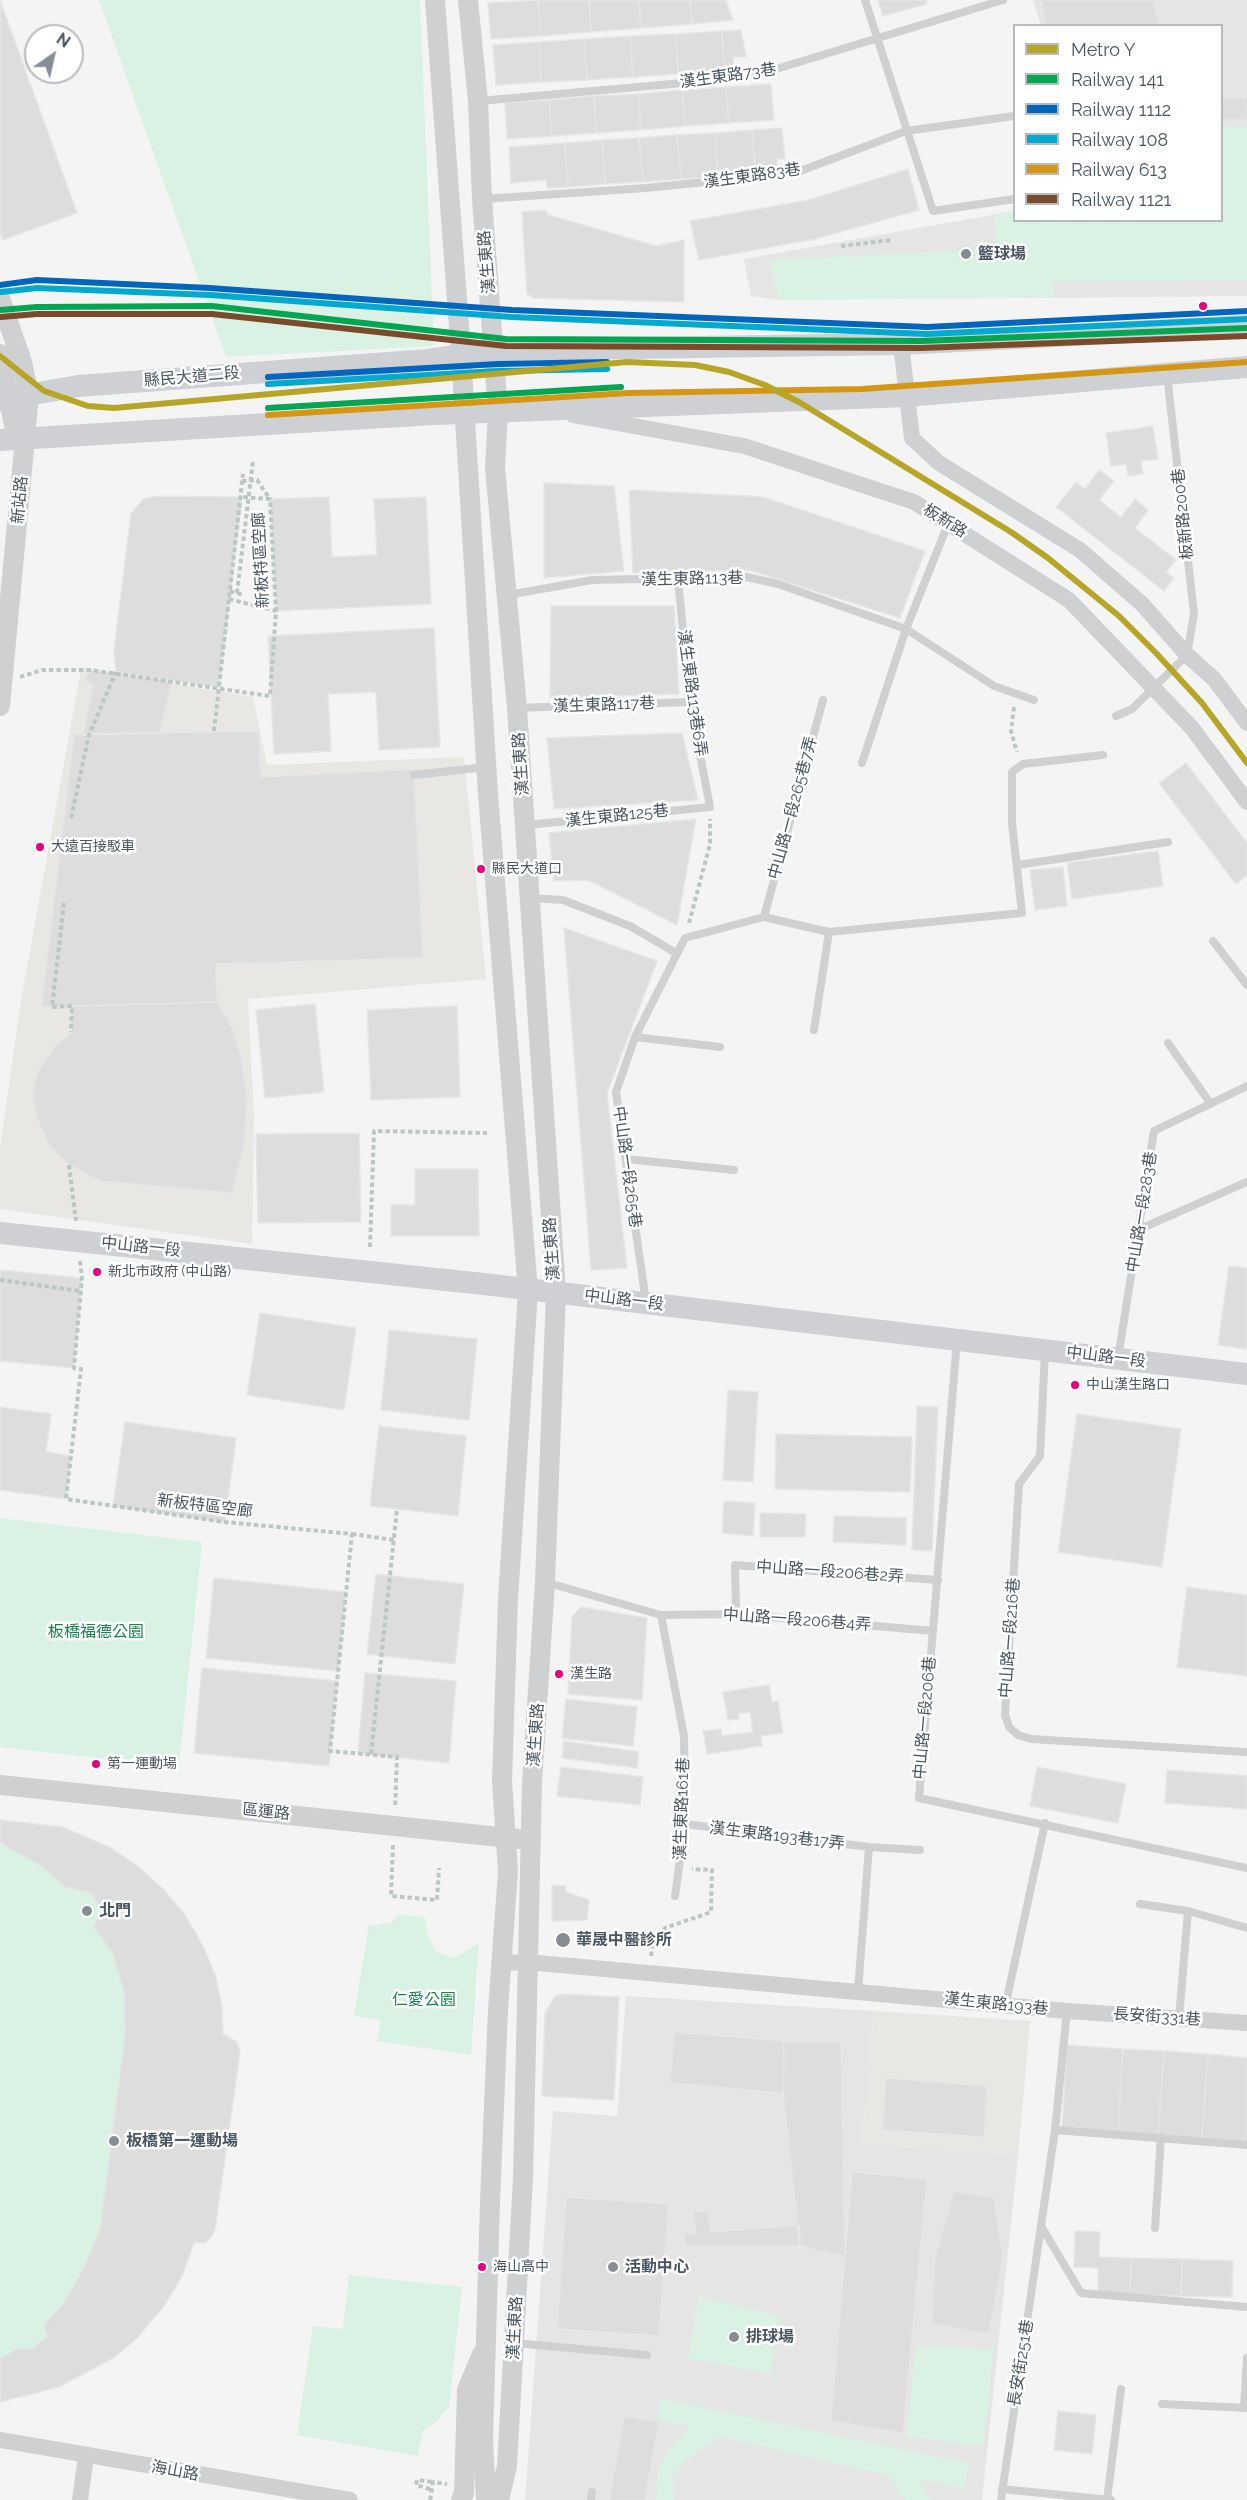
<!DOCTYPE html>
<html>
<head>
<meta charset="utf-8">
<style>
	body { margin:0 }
	#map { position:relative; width:1247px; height:2500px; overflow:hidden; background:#f4f4f4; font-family:Raleway,sans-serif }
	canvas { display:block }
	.legend { position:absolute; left:1013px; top:24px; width:210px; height:198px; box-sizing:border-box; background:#fff; border:2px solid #b7bbc0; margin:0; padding:8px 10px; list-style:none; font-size:18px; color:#4a5661 }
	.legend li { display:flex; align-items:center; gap:12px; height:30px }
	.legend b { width:30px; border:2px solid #b7bbc0 }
	.north { position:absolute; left:24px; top:24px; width:60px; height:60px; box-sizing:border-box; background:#fff; border:2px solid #b7bbc0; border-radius:50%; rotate:34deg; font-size:16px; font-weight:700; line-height:24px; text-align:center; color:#4a5661 }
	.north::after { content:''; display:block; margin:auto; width:21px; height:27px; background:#868d94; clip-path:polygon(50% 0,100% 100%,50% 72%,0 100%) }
</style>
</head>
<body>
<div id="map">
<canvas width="1247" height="2500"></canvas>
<ul class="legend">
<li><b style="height:8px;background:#b7a527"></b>Metro Y</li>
<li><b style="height:8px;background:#00a651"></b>Railway 141</li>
<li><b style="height:8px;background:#0065bd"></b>Railway 1112</li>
<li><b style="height:8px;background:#00a9ce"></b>Railway 108</li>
<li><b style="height:8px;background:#d49613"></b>Railway 613</li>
<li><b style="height:8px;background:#7a4b2a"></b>Railway 1121</li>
</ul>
<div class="north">N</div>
</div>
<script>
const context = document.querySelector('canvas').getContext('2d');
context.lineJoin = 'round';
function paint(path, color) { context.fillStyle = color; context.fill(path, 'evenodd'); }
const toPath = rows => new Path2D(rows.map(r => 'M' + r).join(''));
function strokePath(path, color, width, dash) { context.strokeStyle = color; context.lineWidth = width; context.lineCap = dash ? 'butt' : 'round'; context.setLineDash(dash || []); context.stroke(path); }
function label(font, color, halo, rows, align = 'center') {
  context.font = font + ' Raleway,"Noto Sans TC",sans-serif'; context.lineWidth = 5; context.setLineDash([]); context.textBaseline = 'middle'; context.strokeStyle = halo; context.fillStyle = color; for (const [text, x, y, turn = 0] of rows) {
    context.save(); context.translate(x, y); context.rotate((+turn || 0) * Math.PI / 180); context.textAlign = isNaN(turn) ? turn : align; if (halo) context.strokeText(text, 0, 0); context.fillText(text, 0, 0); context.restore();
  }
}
const commercial = toPath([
	[81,669,253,697,267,765,464,757,486,979,248,999,254,1116,252,1244,0,1209,0,1149,20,1006],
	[874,2011,1030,2021,1018,2157,862,2142]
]);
const education = toPath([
	[1033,0,1247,0,1247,296,778,300,751,296,744,259,1014,211,1014,220,1222,220,1222,26,1041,25],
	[626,1996,874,2011,862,2142,1018,2157,982,2500,525,2500,553,2111,617,2116]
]);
const green = toPath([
	[99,0,420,0,434,346,226,357],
	[1222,126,1247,127,1247,280,1053,281,1054,297,778,300,770,260,997,249,994,215,1014,211,1014,220,1044,221,1045,228,1045,221,1222,220],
	[0,1518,202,1542,179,1767,0,1747],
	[0,1820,86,1837,111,1848,139,1867,164,1890,186,1916,203,1946,216,1977,222,2007,223,2034,237,2042,240,2052,215,2229,211,2237,205,2243,194,2243,182,2276,164,2306,137,2338,115,2357,59,2387,0,2402],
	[400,1915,425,1917,427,1933,436,1952,454,1958,479,1943,471,2055,377,2041,381,2020,354,2016,369,1926,390,1923],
	[349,2275,462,2287,449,2407,436,2422,423,2431,418,2456,297,2435,313,2326,343,2329],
	[699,2297,779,2316,770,2374,688,2358],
	[916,2346,994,2349,983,2446,906,2437],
	[661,2399,969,2463,964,2489,919,2479,929,2500,905,2500,889,2476,720,2437,686,2460,672,2477,674,2500,656,2500,658,2470,671,2446,690,2427,657,2420]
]);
const building = toPath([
	[0,0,77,213,3,240,0,233,0,0],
	[538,0,541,36,491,39,488,3,538,0],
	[538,0,589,0,591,32,541,36,538,0],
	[589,0,639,0,641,28,591,32,589,0],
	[639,0,690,0,692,24,641,28,639,0],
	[690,0,726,0,733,20,692,24,690,0],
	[878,0,926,0,927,4,883,16,878,0],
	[1041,0,1154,0,1159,26,1046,26,1041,0],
	[741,30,746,57,733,57,734,70,724,71,722,31,741,30],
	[722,31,724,71,678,74,676,34,722,31],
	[676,34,678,74,633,77,630,36,676,34],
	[630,36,633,77,587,80,584,39,630,36],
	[584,39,587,80,541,82,539,42,584,39],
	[539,42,541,82,496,85,493,45,539,42],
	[771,84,774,120,729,123,726,87,771,84],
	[726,87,729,123,685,126,682,90,726,87],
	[682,90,685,126,641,130,638,94,682,90],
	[638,94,641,130,596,133,594,96,638,94],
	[594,96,596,133,552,136,549,100,594,96],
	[1222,98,1247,98,1247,120,1222,120,1222,98],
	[549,100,552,136,507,139,505,103,549,100],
	[782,128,785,159,777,159,777,165,755,167,752,130,782,128],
	[752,130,756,174,718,177,715,133,752,130],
	[715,133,718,177,681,179,677,135,715,133],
	[677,135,681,179,643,182,639,138,677,135],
	[639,138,643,182,605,184,602,140,639,138],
	[602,140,605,184,568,187,565,143,602,140],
	[565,143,568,187,547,188,546,180,511,183,509,147,565,143],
	[908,169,919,210,815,239,699,260,690,221,809,200,908,169],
	[545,210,549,215,656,246,684,240,684,302,534,298,527,294,522,212,545,210],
	[1153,426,1158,459,1141,461,1143,474,1128,476,1126,464,1111,466,1106,433,1153,426],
	[1099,470,1114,481,1099,500,1121,517,1135,499,1148,510,1135,528,1176,560,1166,572,1174,578,1164,591,1056,507,1076,482,1085,489,1099,470],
	[544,483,614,486,624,571,544,578,544,483],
	[629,490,763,497,925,551,900,618,749,570,633,573,629,490],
	[158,496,242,497,219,687,116,672,114,650,131,514,143,499,158,496],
	[329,497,332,557,377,555,374,499,426,497,431,604,276,611,270,499,329,497],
	[551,606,674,606,679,694,550,698,551,606],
	[434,628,440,747,379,750,376,692,328,694,331,751,274,754,268,636,434,628],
	[90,670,172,681,160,733,83,735,93,685,84,680,90,670],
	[259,731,261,777,414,769,423,958,216,964,217,1002,41,1007,74,734,259,731],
	[682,733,698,800,554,809,547,738,682,733],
	[1186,763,1247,843,1247,875,1236,884,1159,783,1186,763],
	[696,819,677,925,588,880,554,881,549,833,696,819],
	[1158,851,1163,886,1072,899,1067,863,1158,851],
	[1063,867,1067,906,1035,910,1030,870,1063,867],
	[564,928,657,961,607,1093,627,1268,591,1270,564,928],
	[217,1002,232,1027,241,1056,247,1096,245,1141,232,1193,100,1181,69,1165,50,1146,40,1127,33,1102,33,1086,40,1067,55,1046,71,1032,72,1006,217,1002],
	[315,1004,324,1092,265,1098,256,1010,315,1004],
	[457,1006,460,1097,371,1100,367,1010,457,1006],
	[359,1133,361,1222,258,1223,256,1134,359,1133],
	[415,1169,478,1169,479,1236,391,1236,391,1205,415,1205,415,1169],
	[1229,1266,1247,1268,1247,1349,1218,1345,1229,1266],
	[0,1270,82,1278,74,1368,0,1361,0,1270],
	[260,1313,356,1328,344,1410,247,1395,260,1313],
	[389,1330,477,1339,469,1420,381,1410,389,1330],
	[728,1390,758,1392,753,1482,723,1480,728,1390],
	[917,1406,938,1407,932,1551,912,1550,917,1406],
	[0,1407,51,1414,46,1452,71,1456,66,1499,0,1490,0,1407],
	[1077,1414,1181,1429,1162,1567,1058,1552,1077,1414],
	[125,1422,236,1438,225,1522,113,1506,125,1422],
	[379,1426,466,1436,458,1516,370,1506,379,1426],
	[776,1434,912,1437,910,1492,775,1489,776,1434],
	[724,1501,755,1503,753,1536,722,1533,724,1501],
	[760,1513,806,1514,805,1537,760,1537,760,1513],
	[834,1516,906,1518,906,1545,833,1542,834,1516],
	[376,1574,464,1584,455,1664,367,1654,376,1574],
	[214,1578,346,1592,338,1671,206,1658,214,1578],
	[1187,1587,1247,1595,1247,1676,1177,1667,1187,1587],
	[581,1607,647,1618,642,1700,568,1694,572,1617,581,1607],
	[202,1668,337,1681,329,1766,194,1753,202,1668],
	[365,1673,456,1681,449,1763,358,1753,365,1673],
	[769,1685,772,1702,778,1701,783,1733,761,1736,762,1746,707,1754,703,1731,721,1729,722,1736,753,1732,750,1712,738,1714,739,1719,728,1720,723,1692,769,1685],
	[566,1699,637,1707,633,1746,562,1738,566,1699],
	[564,1741,639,1752,637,1768,562,1758,564,1741],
	[561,1767,643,1777,640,1805,557,1796,561,1767],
	[1037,1767,1126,1784,1118,1823,1030,1806,1037,1767],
	[1167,1770,1247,1776,1247,1809,1165,1803,1167,1770],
	[0,1820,62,1827,86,1837,111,1848,139,1867,164,1890,186,1916,203,1946,216,1977,222,2007,223,2034,237,2042,240,2052,215,2230,211,2237,205,2243,194,2243,182,2276,164,2306,137,2338,115,2357,59,2387,0,2402,0,2359,18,2348,32,2349,47,2336,44,2325,63,2304,82,2271,100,2229,125,2034,124,1991,112,1952,93,1927,102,1910,90,1893,65,1887,44,1868,0,1843,0,1820],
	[552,1885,566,1886,566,1892,589,1900,587,1920,552,1921,552,1885],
	[562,1994,619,1997,614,2100,542,2096,545,2012,555,1997,562,1994],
	[674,2032,784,2041,783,2093,670,2083,674,2032],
	[784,2041,841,2041,845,2257,800,2246,783,2093,784,2041],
	[1067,2045,1123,2049,1118,2132,1062,2128,1067,2045],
	[1123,2049,1164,2051,1158,2135,1118,2132,1123,2049],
	[1164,2051,1208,2054,1202,2138,1158,2135,1164,2051],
	[1208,2054,1247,2058,1247,2143,1202,2138,1208,2054],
	[886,2078,987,2086,984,2137,882,2130,886,2078],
	[852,2172,927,2179,903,2433,831,2421,852,2172],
	[954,2191,994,2198,1003,2255,989,2334,931,2324,935,2257,954,2191],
	[566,2197,669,2204,659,2336,557,2329,566,2197],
	[708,2210,711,2232,799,2225,800,2246,685,2246,684,2233,696,2233,693,2212,708,2210],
	[1075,2231,1100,2232,1099,2257,1131,2258,1130,2295,1098,2294,1098,2268,1074,2267,1075,2231],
	[1131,2258,1182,2259,1181,2296,1130,2295,1131,2258],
	[1182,2259,1233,2261,1232,2297,1181,2296,1182,2259],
	[1058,2411,1096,2415,1092,2454,1054,2450,1058,2411],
	[624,2416,659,2422,645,2500,609,2500,624,2416]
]);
const path = toPath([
	[841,246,892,240],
	[242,481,257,480,270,499],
	[230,591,243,595],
	[237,593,253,461],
	[229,599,276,611],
	[20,677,42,670,90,670,270,696,276,611,270,499,242,497],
	[1014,707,1011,731,1017,752],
	[214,731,243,474],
	[71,818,89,735,116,672],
	[64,903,52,1007,72,1006,71,1032],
	[689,923,710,844,710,819],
	[69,1165,76,1221],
	[370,1247,374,1131,487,1133],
	[80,1261,82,1278,74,1368,81,1369,66,1499,225,1522,352,1534,330,1751,397,1757,395,1808],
	[0,1280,81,1291],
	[352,1534,394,1540],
	[371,1754,397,1509],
	[393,1845,391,1896,437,1900,439,1868],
	[651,1956,653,1942,665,1928,711,1912,712,1870,692,1869],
	[430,2489,416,2485,417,2480,433,2482],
	[430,2500,433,2482,447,2484]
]);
const service = toPath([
	[865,0,933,211,1014,199],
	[479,101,683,83,760,74,1003,0],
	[483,199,646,188,795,173,906,131,1014,116],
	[508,595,592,580,747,577,778,584,906,629,994,686,1034,700],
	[517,708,690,702],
	[1116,716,1132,709,1187,655,1194,614,1167,374],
	[862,763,906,629,948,524],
	[414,775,486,767],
	[526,825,710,807,690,702,678,579],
	[1018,865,1168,842],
	[530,898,563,900,630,926,676,953],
	[764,917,823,700],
	[1213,941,1247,985],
	[814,1030,829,932],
	[635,1037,720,1047],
	[1168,1043,1210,1103],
	[626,1159,734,1170],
	[1140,1229,1247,1182],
	[646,1302,616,1092,635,1037,685,938,764,917,829,932,1022,913,1012,823,1012,772,1023,764,1103,755],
	[957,1340,919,1798,1247,1868],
	[1045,1351,1040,1456,1019,1484,1005,1715,1009,1727,1018,1735,1031,1739,1247,1752],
	[1118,1358,1154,1131,1247,1086],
	[545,1582,661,1615,736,1614,933,1631],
	[736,1614,735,1565,938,1580],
	[661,1615,684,1736,685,1824,675,1896],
	[685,1824,869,1847,920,1850],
	[1140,1904,1188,1911,1247,1928],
	[858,1991,869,1847],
	[1007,1998,1045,1823],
	[1179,2019,1188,1911],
	[1055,2130,1247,2145],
	[1041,2226,1081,2293,1247,2307],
	[1155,2228,1161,2137],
	[514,2343,647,2355],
	[1162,2404,1247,2408],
	[1244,2408,1247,2358],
	[1002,2489,1111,2500],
	[591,2500,592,2492],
	[1001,2500,1055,2130,1067,2011],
	[1107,2500,1121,2389]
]);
const minor = toPath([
	[901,344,912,438,939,463,1080,550,1142,604,1187,655,1214,679,1247,723],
	[573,415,744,446,914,502,1069,600,1192,728,1247,802],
	[502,1963,527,1962,1067,2011,1247,2023],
	[0,2440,350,2500],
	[80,2500,86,2456]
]);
const tertiary = toPath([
	[435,0,461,354,488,794,528,1291,508,1599,502,1781,508,1871,498,2010,490,2202,483,2440,486,2500],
	[468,0,478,101,482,199,498,412,495,468,517,708,556,1292,545,1582,532,1783,523,2178,507,2466,499,2500],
	[0,298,22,362,29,395,0,706],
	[0,354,14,425,23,436],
	[0,1785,519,1839],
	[461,2500,464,2493,467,2390,482,2354]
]);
const secondary = toPath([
	[0,400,78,386,428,360,495,350,901,344,1247,326],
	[0,440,434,414,907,396,1247,367],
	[0,1233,484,1284,1247,1374]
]);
const rail1 = toPath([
	[0,310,37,307,212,306,506,339,921,341,1247,328],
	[268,408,621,387]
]);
const rail2 = toPath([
	[0,285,37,280,210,288,512,310,927,327,1247,311],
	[268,377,498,364,607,362]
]);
const rail3 = toPath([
	[1,292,37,288,210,295,512,317,927,334,1247,319],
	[268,384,498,371,607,369]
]);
const rail4 = toPath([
	[268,415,628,393,862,389,1247,362]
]);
const rail5 = toPath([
	[1,317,37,314,212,314,506,346,921,348,1247,336]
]);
const metro1 = toPath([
	[0,356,44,391,88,406,114,408,627,362,695,365,729,372,765,385,799,402,1011,532,1048,558,1119,616,1156,653,1202,703,1247,763]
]);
const markers = [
	[966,254,6,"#868d94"],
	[1203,306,5,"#e5007d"],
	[40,847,5,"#e5007d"],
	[481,869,5,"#e5007d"],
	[97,1272,5,"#e5007d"],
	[1075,1385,5,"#e5007d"],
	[559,1674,5,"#e5007d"],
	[96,1764,5,"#e5007d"],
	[87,1911,6,"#868d94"],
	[563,1940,8,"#868d94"],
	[114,2141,6,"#868d94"],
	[482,2267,5,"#e5007d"],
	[613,2267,6,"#868d94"],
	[734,2337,6,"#868d94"]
];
const busNames = [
	["大遠百接駁車",51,847],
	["縣民大道口",492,869],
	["新北市政府 (中山路)",108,1272],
	["中山漢生路口",1086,1385],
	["漢生路",570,1674],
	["第一運動場",107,1764],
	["海山高中",493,2267]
];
const streetNames = [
	["漢生東路73巷",728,76,-8],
	["漢生東路83巷",752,176,-8],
	["漢生東路",487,262,-95],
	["縣民大道二段",192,377,-5],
	["新站路",20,500,-85],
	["板新路200巷",1183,514,-96],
	["板新路",945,521,32],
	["新板特區空廊",261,560,-93],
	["漢生東路113巷",692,579,-1],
	["漢生東路113巷6弄",692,693,82],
	["漢生東路117巷",604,705,-2],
	["漢生東路",521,764,-94],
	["中山路一段265巷7弄",793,808,-75],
	["漢生東路125巷",617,816,-6],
	["中山路一段265巷",627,1167,82],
	["中山路一段283巷",1142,1212,-81],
	["中山路一段",141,1247,6],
	["漢生東路",552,1249,-94],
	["中山路一段",624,1300,7],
	["中山路一段",1106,1357,7],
	["新板特區空廊",205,1506,7],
	["中山路一段206巷2弄",830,1572,4],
	["中山路一段206巷4弄",797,1620,4],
	["中山路一段216巷",1010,1638,-86],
	["中山路一段206巷",925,1718,-85],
	["漢生東路",536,1735,-86],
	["漢生東路161巷",682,1809,-88],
	["區運路",266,1812,6],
	["漢生東路193巷17弄",777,1836,7],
	["漢生東路193巷",996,2004,6],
	["長安街331巷",1157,2017,4],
	["漢生東路",515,2328,-87],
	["長安街251巷",1021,2363,-81],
	["海山路",175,2471,10]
];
const poiNames = [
	["籃球場",978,254],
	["北門",99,1911],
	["華晟中醫診所",576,1940],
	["板橋第一運動場",126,2141],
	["活動中心",625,2267],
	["排球場",746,2337]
];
const parkNames = [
	["板橋福德公園",96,1632],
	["仁愛公園",424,2000]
];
paint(commercial, '#e8e7e3');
paint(education, '#e6e5e6');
paint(green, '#d9f2e3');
paint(building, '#ddddde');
strokePath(building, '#e5e6e7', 1.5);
strokePath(path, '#bcc7c4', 4, [4.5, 3]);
strokePath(service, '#ced0d2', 8);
strokePath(minor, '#ced0d2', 16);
strokePath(tertiary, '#ced0d2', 20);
strokePath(secondary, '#ced0d4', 22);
strokePath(rail1, '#00a651', 6);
strokePath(rail2, '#0065bd', 6);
strokePath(rail3, '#00a9ce', 6);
strokePath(rail4, '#d49613', 6);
strokePath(rail5, '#7a4b2a', 6);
strokePath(metro1, '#b7a527', 6);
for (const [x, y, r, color] of markers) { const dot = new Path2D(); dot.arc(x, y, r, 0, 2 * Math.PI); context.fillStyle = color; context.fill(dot); strokePath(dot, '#fff', 2); }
label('14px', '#4a5661', '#fff', busNames, 'left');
label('16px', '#4a5661', '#fff', streetNames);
label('bold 16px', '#4a5661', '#fff', poiNames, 'left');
label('16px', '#17864f', '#fff', parkNames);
</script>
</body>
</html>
